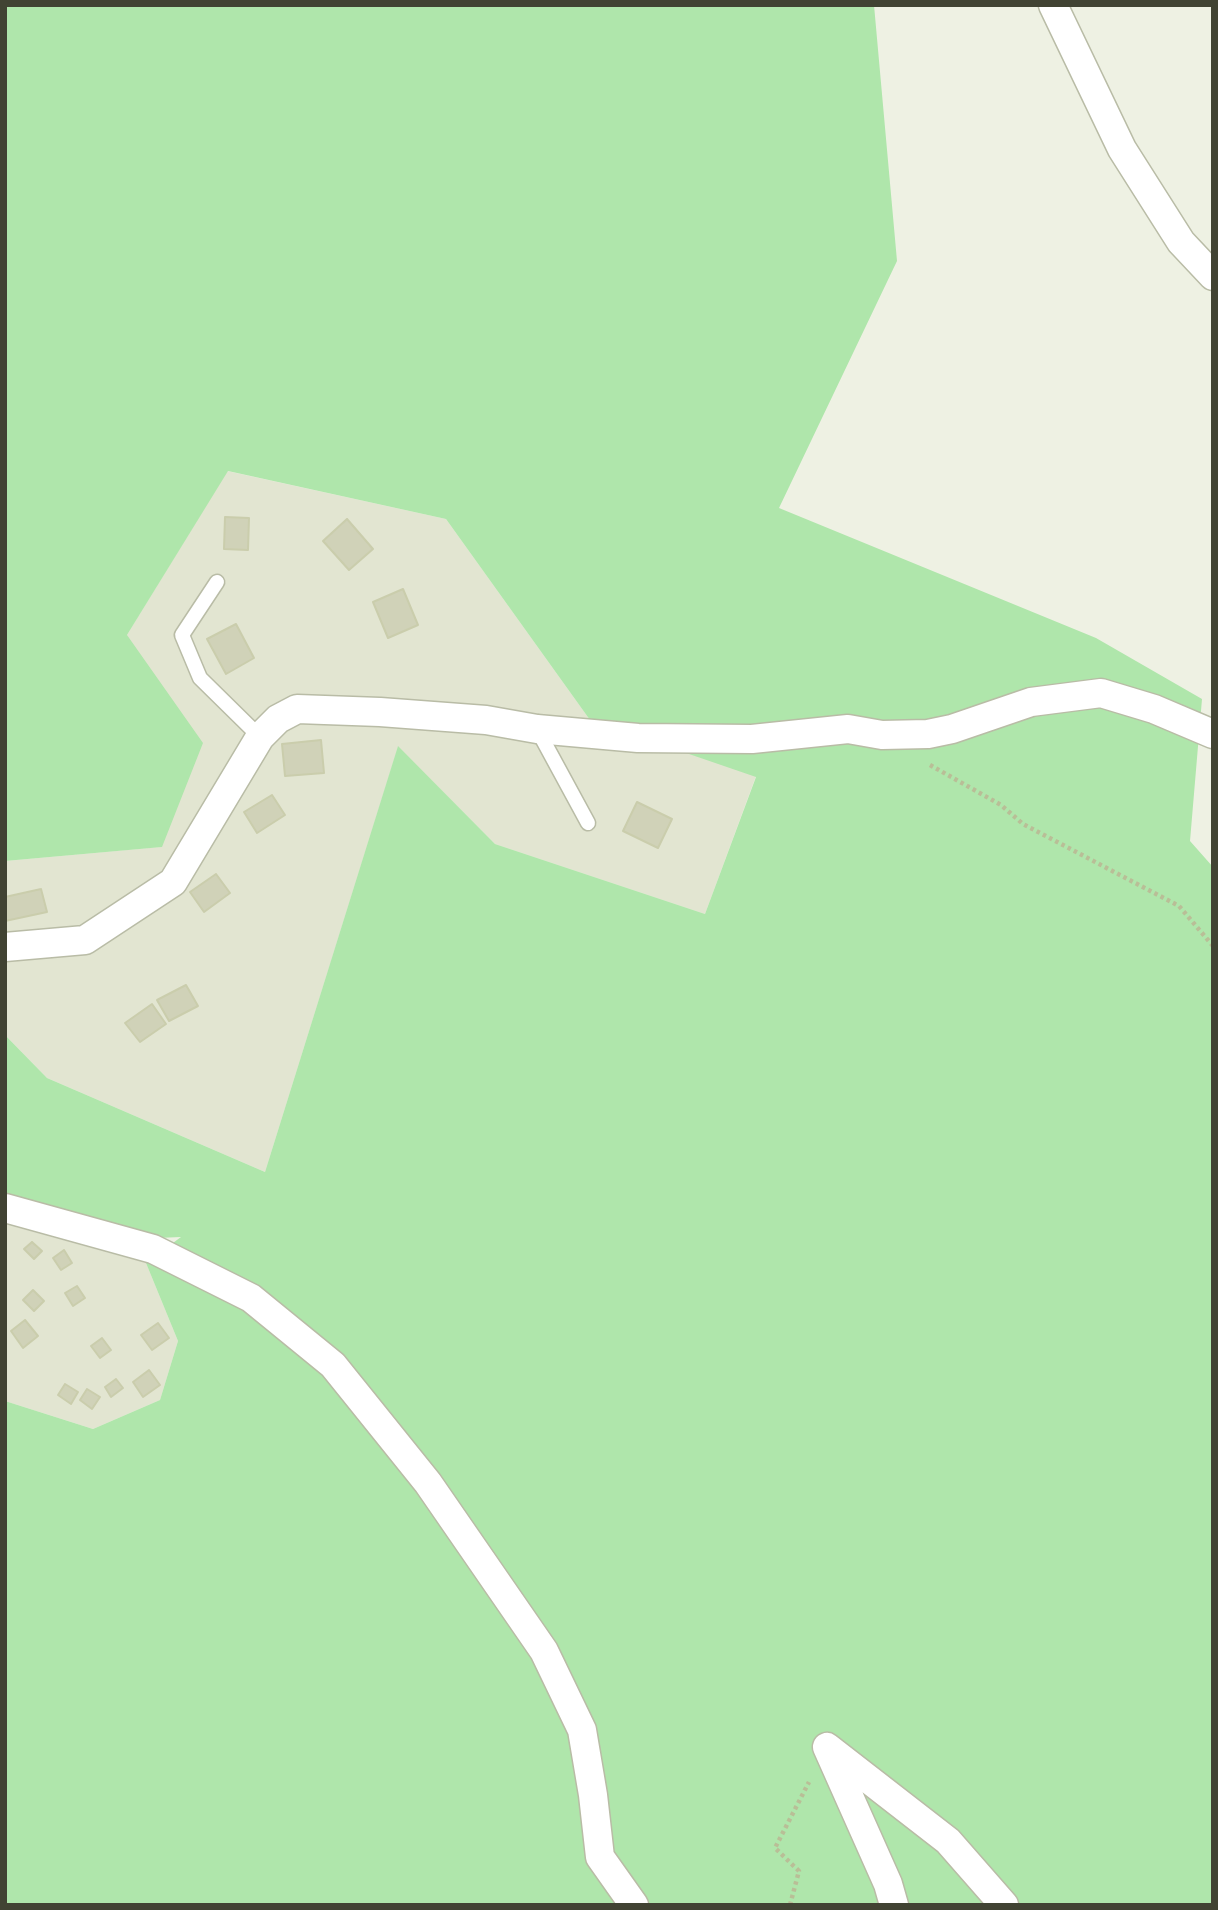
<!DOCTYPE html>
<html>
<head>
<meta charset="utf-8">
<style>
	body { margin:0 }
	#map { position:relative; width:1218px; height:1910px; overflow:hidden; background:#eef1e3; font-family:"Exo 2",sans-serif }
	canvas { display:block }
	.frame { position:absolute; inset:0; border:7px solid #414333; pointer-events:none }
</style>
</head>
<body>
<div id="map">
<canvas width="1218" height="1910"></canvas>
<div class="frame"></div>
</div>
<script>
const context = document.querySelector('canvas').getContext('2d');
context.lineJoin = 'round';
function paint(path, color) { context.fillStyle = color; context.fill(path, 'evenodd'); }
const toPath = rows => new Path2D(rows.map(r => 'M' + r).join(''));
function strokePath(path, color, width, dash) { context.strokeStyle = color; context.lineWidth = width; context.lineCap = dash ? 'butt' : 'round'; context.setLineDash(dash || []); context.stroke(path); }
const residential = toPath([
	[227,471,446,519,590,720,756,776,705,914,495,844,398,747,265,1172,47,1078,5,1035,5,861,161,847,127,635],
	[5,1224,146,1263,178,1341,160,1400,93,1429,5,1401]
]);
const green = toPath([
	[5,5,874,5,897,261,779,508,1096,638,1202,699,1190,841,1213,867,1213,1905,5,1905,5,1401,93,1429,160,1400,178,1341,146,1263,181,1237,157,1238,5,1195,5,1035,47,1078,265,1172,398,746,495,844,705,914,756,777,590,720,446,519,228,471,127,635,203,743,162,847,5,861]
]);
const building = toPath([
	[225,517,249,518,248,550,224,549,225,517],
	[347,519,373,549,349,570,323,541,347,519],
	[403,589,418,625,388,638,373,602,403,589],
	[236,624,254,658,226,674,207,639,236,624],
	[321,740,324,773,285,776,282,744,321,740],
	[272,795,285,815,257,833,244,812,272,795],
	[637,802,672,819,658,848,623,831,637,802],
	[216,874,230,893,204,912,190,892,216,874],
	[41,889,47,912,5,921,5,897,41,889],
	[186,985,198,1006,169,1021,157,1000,186,985],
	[152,1004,166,1024,140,1042,125,1023,152,1004],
	[32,1242,42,1251,34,1259,24,1249,32,1242],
	[64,1250,72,1263,61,1270,53,1258,64,1250],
	[77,1286,85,1298,73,1306,65,1293,77,1286],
	[33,1290,44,1301,34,1311,23,1300,33,1290],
	[25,1320,38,1336,23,1348,11,1331,25,1320],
	[158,1323,169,1338,152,1350,141,1335,158,1323],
	[102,1338,111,1350,100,1358,91,1346,102,1338],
	[149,1370,160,1385,143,1397,133,1382,149,1370],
	[116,1379,123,1388,111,1397,105,1387,116,1379],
	[65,1384,78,1392,71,1404,58,1395,65,1384],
	[87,1389,100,1397,92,1409,80,1400,87,1389]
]);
const path = toPath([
	[930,765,1001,805,1023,824,1179,906,1213,946],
	[790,1905,799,1871,775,1848,809,1782]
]);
const lane = toPath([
	[217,582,182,635,200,678,260,737],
	[537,729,588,823]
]);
const street = toPath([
	[1053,5,1122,149,1181,242,1213,276],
	[5,947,85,940,173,882,260,737,278,719,297,709,380,712,486,720,537,729,638,738,752,739,848,729,882,735,928,734,952,729,1031,702,1101,693,1154,709,1213,734],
	[5,1208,153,1249,251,1298,333,1365,428,1483,544,1651,582,1730,593,1795,600,1857,634,1905],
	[894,1905,888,1884,827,1747,948,1841,1004,1905]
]);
paint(residential, '#e2e5d1');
paint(green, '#afe6ab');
paint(building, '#d0d2b8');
strokePath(building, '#cacdac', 2);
strokePath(lane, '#b9bca6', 17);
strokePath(street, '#b9bca6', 31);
strokePath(path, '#b9be97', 4.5, [3.5, 3.5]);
strokePath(lane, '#fff', 14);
strokePath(street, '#fff', 28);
</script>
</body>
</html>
